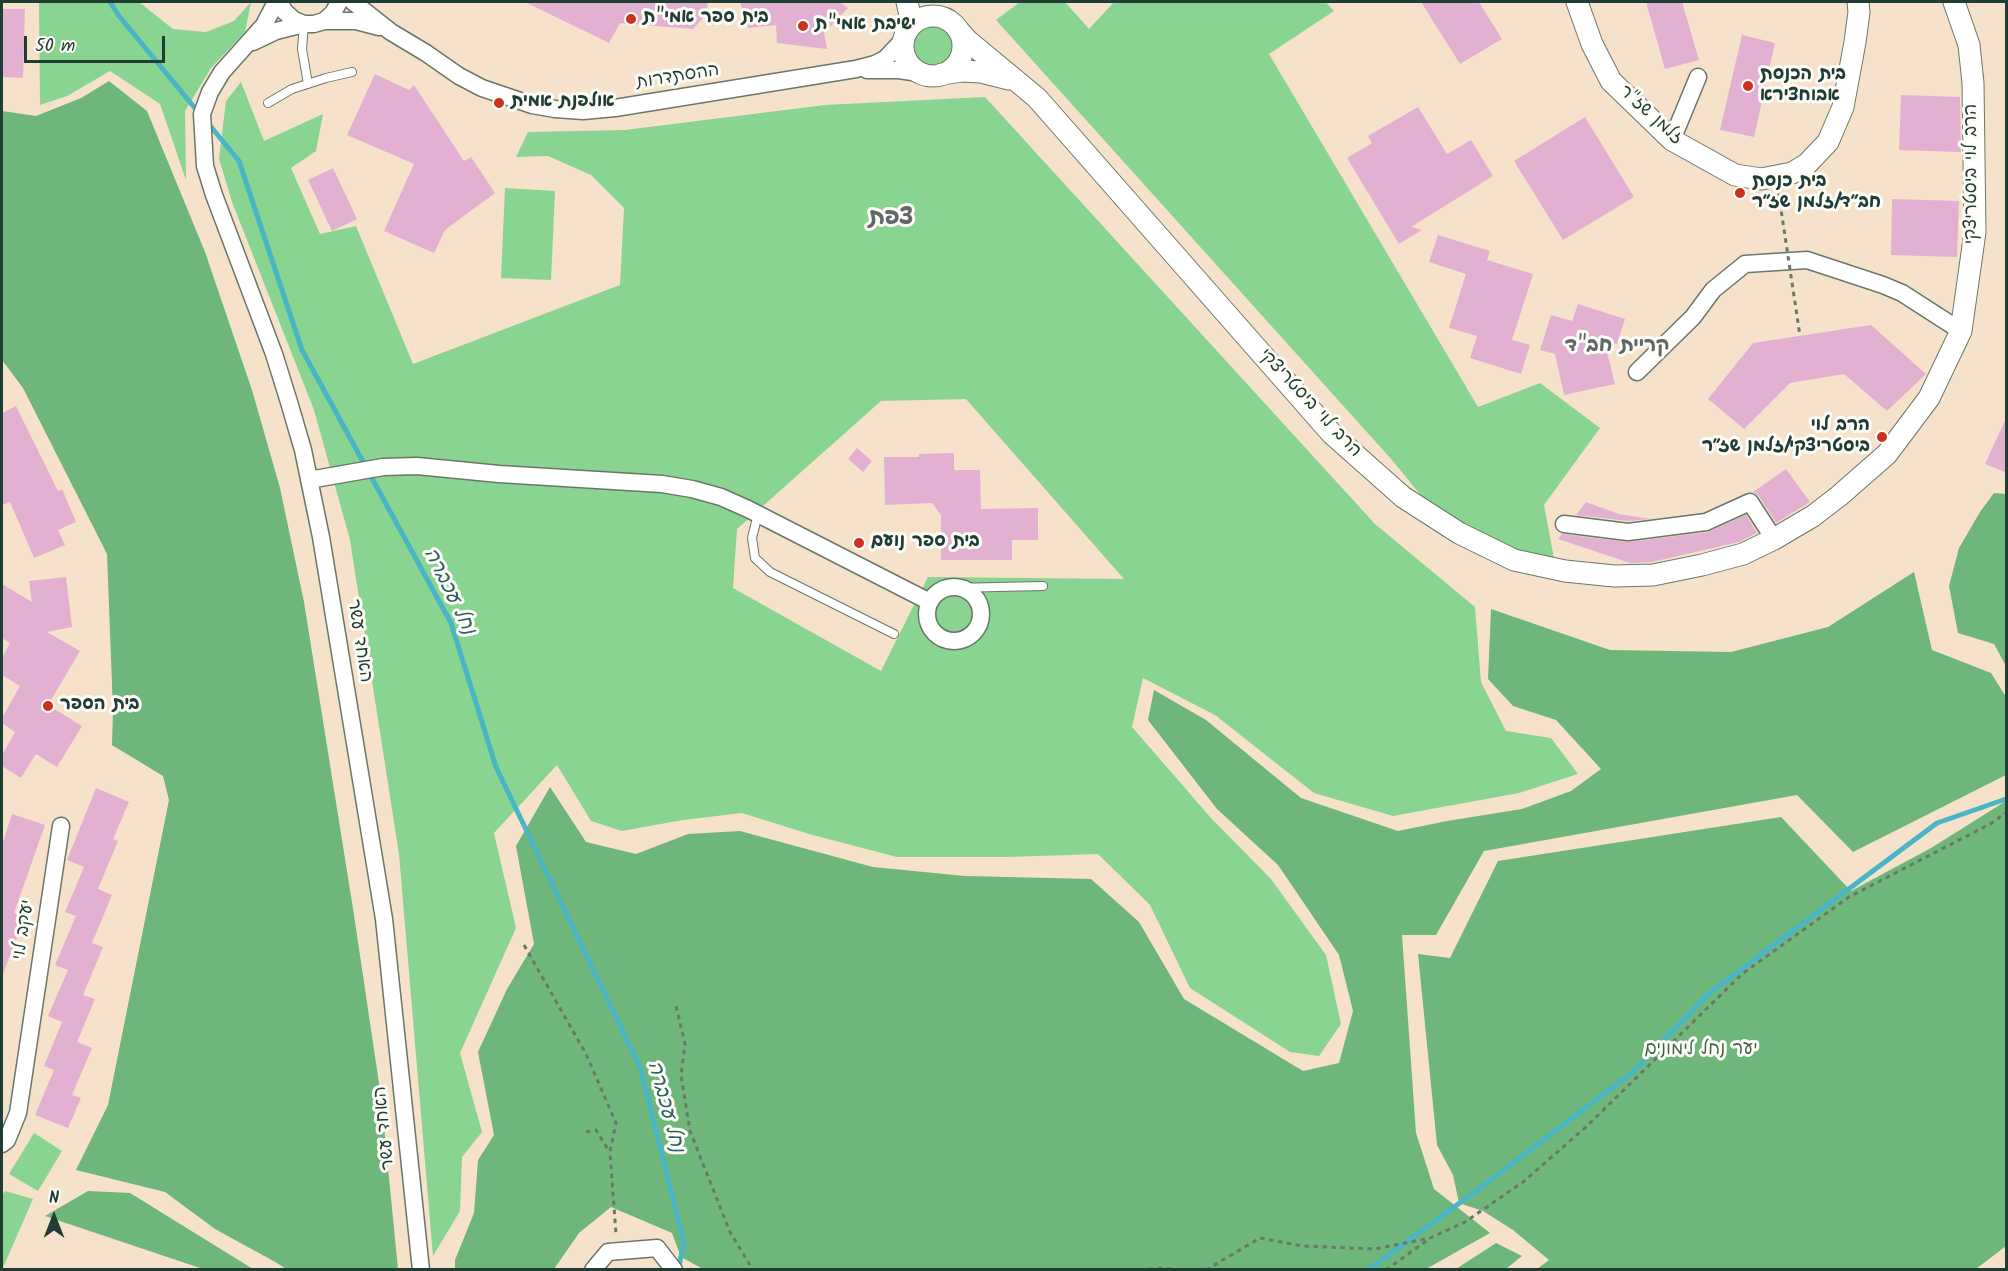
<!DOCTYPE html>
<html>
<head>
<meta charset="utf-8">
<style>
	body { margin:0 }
	#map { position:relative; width:2008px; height:1271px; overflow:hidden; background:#f6e2ca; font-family:Kalam,sans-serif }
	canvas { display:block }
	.frame { position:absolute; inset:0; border:3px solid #1f3d34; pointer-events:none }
	.north { position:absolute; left:24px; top:1187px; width:60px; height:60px; -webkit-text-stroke:4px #fdfcf7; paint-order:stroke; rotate:0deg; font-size:16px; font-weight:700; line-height:24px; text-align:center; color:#1f3d34 }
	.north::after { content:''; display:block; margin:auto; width:21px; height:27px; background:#1f3d34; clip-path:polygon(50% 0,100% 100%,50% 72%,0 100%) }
	.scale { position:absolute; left:24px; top:36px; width:141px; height:27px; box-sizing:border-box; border:3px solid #1f3d34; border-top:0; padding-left:8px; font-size:18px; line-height:21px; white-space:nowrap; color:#1f3d34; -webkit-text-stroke:4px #fdfcf7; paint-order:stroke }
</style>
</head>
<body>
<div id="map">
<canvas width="2008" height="1271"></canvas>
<div class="frame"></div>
<div class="north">N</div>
<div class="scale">50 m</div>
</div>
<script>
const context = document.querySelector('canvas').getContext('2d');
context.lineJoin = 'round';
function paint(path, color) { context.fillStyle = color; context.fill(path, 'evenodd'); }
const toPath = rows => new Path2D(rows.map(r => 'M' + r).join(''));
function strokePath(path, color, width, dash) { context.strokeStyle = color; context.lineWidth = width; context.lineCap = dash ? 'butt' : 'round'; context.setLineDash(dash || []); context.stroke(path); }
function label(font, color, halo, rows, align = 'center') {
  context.font = font + ' Kalam,"Playpen Sans Hebrew",sans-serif'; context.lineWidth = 6; context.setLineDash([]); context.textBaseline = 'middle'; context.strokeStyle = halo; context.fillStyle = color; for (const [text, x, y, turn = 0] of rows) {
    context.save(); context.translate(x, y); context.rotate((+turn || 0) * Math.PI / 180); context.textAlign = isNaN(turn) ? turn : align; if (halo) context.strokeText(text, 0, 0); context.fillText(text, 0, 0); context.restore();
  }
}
const green = toPath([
	[39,2,139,2,173,29,206,32,234,21,251,2,245,32,211,68,185,111,186,180,160,104,110,71,67,96,40,105],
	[1020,2,1065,2,1089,29,1114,2,1326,2,1334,11,1269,54,1478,407,1540,383,1600,428,1544,505,1558,580,1433,510,1392,460,996,20],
	'913 46a20 20 0 1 1 40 0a20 20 0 1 1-40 0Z',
	[241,82,264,141,323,114,316,151,291,168,320,234,356,226,413,364,620,285,624,208,591,175,548,156,516,157,528,132,625,130,825,105,985,97,1375,524,1475,607,1481,682,1506,731,1551,738,1578,774,1519,793,1393,816,1314,793,1215,715,1143,678,1132,727,1211,818,1271,879,1326,955,1341,1024,1319,1056,1290,1052,1190,988,1150,905,1098,854,1008,857,897,857,809,834,742,813,683,820,622,831,591,821,557,765,494,833,516,928,460,1053,482,1132,462,1157,460,1211,433,1256,399,854,350,540,314,410,232,202,219,159,226,101],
	[966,399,1124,579,928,577,881,671,733,588,737,529,881,401],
	[505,188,555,191,551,280,501,278],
	[34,1133,62,1151,38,1191,9,1174],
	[5,1191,33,1199,2,1270,2,1196]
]);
const forest = toPath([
	[109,81,147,111,205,252,252,390,280,488,304,602,354,915,381,1097,398,1269,286,1269,277,1263,215,1229,165,1192,76,1170,108,1105,169,800,163,776,112,745,113,710,107,554,23,388,2,360,2,111,36,116,81,98],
	[1994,493,2006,494,2006,666,1994,644,1958,633,1949,586,1959,548,1980,512],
	[1914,572,1932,650,1991,673,2006,697,2006,775,1853,852,1797,795,1484,851,1436,935,1402,935,1416,1133,1434,1189,1490,1233,1426,1269,703,1269,681,1257,672,1233,611,1207,579,1233,554,1269,455,1269,455,1260,474,1213,478,1160,494,1135,478,1052,507,989,534,944,516,846,550,787,586,842,636,854,688,834,740,831,873,867,965,876,1091,879,1139,922,1184,999,1303,1071,1339,1063,1353,1011,1339,955,1278,865,1217,809,1148,720,1154,690,1206,720,1301,798,1398,831,1447,821,1522,809,1571,791,1601,769,1556,720,1513,706,1488,679,1491,609,1610,650,1731,652,1828,627],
	[2006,801,2006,1246,1976,1269,1537,1269,1549,1260,1513,1230,1483,1211,1459,1203,1453,1175,1437,1145,1418,954,1450,958,1498,861,1781,817,1851,891,1931,848],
	[88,1191,130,1193,253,1269,203,1269,45,1216],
	[1496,1243,1522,1256,1506,1269,1456,1269]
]);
const stream = toPath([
	[110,2,119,16,199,113],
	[207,122,239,161,302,350,451,623,496,767,640,1067,684,1243,678,1270],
	[1368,1270,1476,1191,1634,1071,1707,995,1937,823,2006,799]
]);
const building = toPath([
	[525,2,708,2,706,15,693,29,620,23,609,43],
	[740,2,840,2,848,8,824,33,827,49,777,43,776,25,748,28],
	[1421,2,1479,2,1502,39,1460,64],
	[1646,2,1682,2,1699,60,1665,69],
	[2,9,25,9,23,78,2,77],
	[1742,35,1775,43,1754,137,1720,130],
	[375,74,409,90,414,85,464,161,471,157,495,193,445,230,434,253,384,231,414,164,347,135],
	[1901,95,1960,97,1961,152,1899,150],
	[1418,107,1447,154,1471,140,1493,176,1411,227,1422,230,1399,244,1347,158,1372,143,1368,136],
	[1585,117,1634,197,1563,240,1514,161],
	[333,168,357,219,332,231,308,180],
	[1892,199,1959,201,1957,257,1891,255],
	[1438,235,1490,251,1487,260,1533,274,1512,340,1530,345,1521,374,1470,358,1477,336,1449,328,1466,274,1429,262],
	[1578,304,1625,319,1617,344,1604,340,1615,384,1564,395,1555,354,1540,350,1551,315,1572,321],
	[1871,325,1926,374,1887,411,1844,374,1790,383,1744,429,1708,399,1753,343],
	[16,406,58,491,62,489,76,522,58,530,65,545,34,558,10,502,2,505,2,413],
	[2007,416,2007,473,1985,464],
	[857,448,872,461,863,472,848,459],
	[954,453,954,470,980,470,981,509,1038,508,1038,540,1012,540,1012,560,941,560,941,515,932,503,885,505,884,457,919,457,919,454],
	[1786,469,1810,502,1776,523,1759,496,1753,492],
	[1586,502,1619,514,1650,519,1628,521,1576,515],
	[1746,515,1757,533,1739,542,1652,562,1630,563,1558,539,1562,534,1629,542,1708,532],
	[66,577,72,627,47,632,80,651,48,705,82,726,57,767,36,754,21,778,2,766,2,755,15,732,2,723,2,718,20,686,2,675,2,658,10,643,2,638,2,584,32,602,29,581],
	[96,788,129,802,113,839,118,841,98,889,112,895,92,943,103,947,83,995,95,999,77,1042,92,1048,72,1095,81,1098,68,1128,35,1115,54,1070,44,1066,62,1022,48,1016,68,970,55,965,76,916,65,912,84,867,67,860],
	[12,814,45,825,14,913,25,917,3,974,2,845]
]);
const path = toPath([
	[524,945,586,1054,616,1123,610,1152,616,1234],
	[676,1006,685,1044,681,1075,690,1131,730,1232,753,1270],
	[586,1132,596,1130,609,1151],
	[1140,1270,1165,1268,1175,1270],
	[1206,1270,1260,1238,1302,1246,1375,1249,1430,1238,1465,1222,1523,1182,1586,1127,1742,974,1849,897,1990,824,2006,813],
	[1386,1270,1429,1239]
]);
const service = toPath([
	[304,24,302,49,308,84],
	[268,103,292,89,326,78,352,72],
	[758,514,752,538,755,558,770,572,894,634],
	[952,588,1043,586]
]);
const minor = toPath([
	[276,2,264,25,222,72,210,92,202,114,205,166,214,195,274,354,289,402,303,450,321,537,384,919,421,1270],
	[280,2,284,11,294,20,304,24,314,24,324,21,333,13,339,2],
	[353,2,391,32,426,53,459,76,482,88,532,105,555,109,583,111,615,108,856,69,875,64,885,59,903,40],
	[324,21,356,21,379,27],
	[253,42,276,31,304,24],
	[867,70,898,70,920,73],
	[1672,140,1698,77],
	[1637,372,1693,317,1713,290,1745,264,1807,260,1883,285,1902,293,1961,331],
	[309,480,383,467,417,466,499,474,662,484,692,489,721,497,748,509,930,602],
	[1564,524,1628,532,1706,522,1750,502,1774,539],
	'927 614a27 27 0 1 1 54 0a27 27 0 1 1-54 0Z',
	[2,1144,7,1140,18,1113,61,826],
	[593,1270,608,1252,657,1248,674,1270]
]);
const tertiary = toPath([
	[907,2,912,24],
	[1577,2,1592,44,1611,81,1672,140,1735,175,1761,179,1792,173,1807,164,1828,142,1843,107,1855,42,1859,12,1858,2],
	'903 46a30 30 0 1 1 60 0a30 30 0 1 1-60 0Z',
	[959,31,967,40,1037,98,1332,434,1403,497,1459,533,1514,560,1565,571,1614,576,1653,575,1702,565,1743,554,1774,539,1813,516,1839,496,1887,454,1929,398,1961,331,1975,232,1973,83,1969,45,1954,2],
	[942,74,962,71,981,72,1009,79]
]);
const pathBridge = toPath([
	[1776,176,1800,336]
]);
const markers = [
	[631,19,6,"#c8321e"],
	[803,26,6,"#c8321e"],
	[1748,86,6,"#c8321e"],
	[499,103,6,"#c8321e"],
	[1740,193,6,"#c8321e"],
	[1882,437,6,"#c8321e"],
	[859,543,6,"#c8321e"],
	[48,706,6,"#c8321e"]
];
const poiNames = [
	["בית ספר אמי\"ת",643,19],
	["ישיבת אמי\"ת",815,26],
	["בית הכנסת",1760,76],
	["אבוחצירא",1760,97],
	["אולפנת אמית",511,103],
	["בית כנסת",1752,183],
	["חב״ד/זלמן שז״ר",1752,204],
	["הרב לוי",1870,427,"right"],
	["ביסטריצקי/זלמן שז״ר",1870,448,"right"],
	["בית ספר נועם",871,543],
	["בית הספר",60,706]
];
const streetNames = [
	["ההסתדרות",678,78,-9],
	["זלמן שז\"ר",1650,116,42],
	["הרב לוי ביסטריצקי",1973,174,-90],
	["הרב לוי ביסטריצקי",1309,404,47],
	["האחד עשר",358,641,81],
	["יעקב לוי",25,930,-81],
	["האחד עשר",386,1128,-96]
];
const parkNames = [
	["יער נחל לימונים",1701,1051]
];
const neighbourhoodNames = [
	["קריית חב\"ד",1617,348]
];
const waterNames = [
	["נחל עכברה",448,592,64],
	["נחל עכברה",664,1107,75]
];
const districtNames = [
	["צפת",891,220]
];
paint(green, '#89d490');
paint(forest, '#6eb67a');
strokePath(stream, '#49b5c5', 5);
paint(building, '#e2b1d2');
strokePath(service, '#6a7768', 10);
strokePath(minor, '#6a7768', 19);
strokePath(tertiary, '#6a7768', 23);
strokePath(path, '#6a7768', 3, [4.5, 4.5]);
strokePath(service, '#fff', 8);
strokePath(minor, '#fff', 16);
strokePath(tertiary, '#fff', 21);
strokePath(pathBridge, '#6a7768', 3, [4.5, 4.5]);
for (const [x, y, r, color] of markers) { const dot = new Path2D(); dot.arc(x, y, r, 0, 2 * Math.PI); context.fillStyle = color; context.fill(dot); strokePath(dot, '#fdfcf7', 2); }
label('bold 18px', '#1f3d34', '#fdfcf7', poiNames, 'left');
label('18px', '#1f3d34', '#fdfcf7', streetNames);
label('18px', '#3a634b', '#fdfcf7', parkNames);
label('bold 20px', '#63666b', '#fdfcf7', neighbourhoodNames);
label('italic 20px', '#2c6160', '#fdfcf7', waterNames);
label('bold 24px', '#63666b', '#fdfcf7', districtNames);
</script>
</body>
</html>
